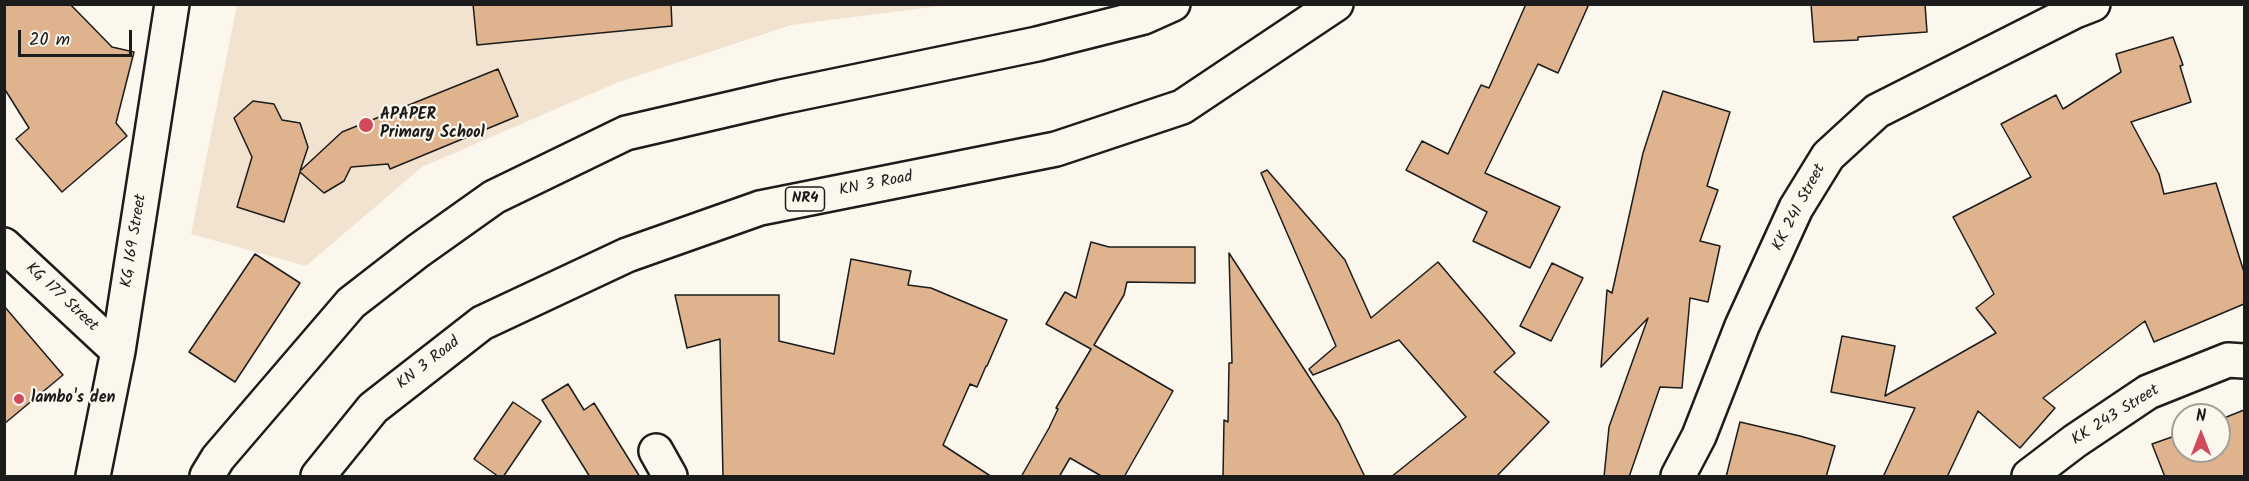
<!DOCTYPE html>
<html>
<head>
<meta charset="utf-8">
<style>
	body { margin:0 }
	#map { position:relative; width:2249px; height:481px; overflow:hidden; background:#fbf7ec; font-family:Kalam,sans-serif }
	canvas { display:block }
	.frame { position:absolute; inset:0; border:6px solid #1c1c1c; pointer-events:none }
	.north { position:absolute; left:2171px; top:403px; width:60px; height:60px; box-sizing:border-box; background:#fbf7ec; border:2px solid #a29f99; border-radius:50%; rotate:0deg; font-size:16px; font-weight:700; line-height:24px; text-align:center; color:#1c1c1c }
	.north::after { content:''; display:block; margin:auto; width:21px; height:27px; background:#d1495b; clip-path:polygon(50% 0,100% 100%,50% 72%,0 100%) }
	.scale { position:absolute; left:18px; top:30px; width:114px; height:27px; box-sizing:border-box; border:3px solid #1c1c1c; border-top:0; padding-left:8px; font-size:18px; line-height:21px; white-space:nowrap; color:#1c1c1c; -webkit-text-stroke:4px #fbf7ec; paint-order:stroke }
</style>
</head>
<body>
<div id="map">
<canvas width="2249" height="481"></canvas>
<div class="frame"></div>
<div class="north">N</div>
<div class="scale">20 m</div>
</div>
<script>
const context = document.querySelector('canvas').getContext('2d');
context.lineJoin = 'round';
function paint(path, color) { context.fillStyle = color; context.fill(path, 'evenodd'); }
const toPath = rows => new Path2D(rows.map(r => 'M' + r).join(''));
function strokePath(path, color, width, dash) { context.strokeStyle = color; context.lineWidth = width; context.lineCap = dash ? 'butt' : 'round'; context.setLineDash(dash || []); context.stroke(path); }
function label(font, color, halo, rows, align = 'center') {
  context.font = font + ' Kalam,sans-serif'; context.lineWidth = 4.5; context.setLineDash([]); context.textBaseline = 'middle'; context.strokeStyle = halo; context.fillStyle = color; for (const [text, x, y, turn = 0] of rows) {
    context.save(); context.translate(x, y); context.rotate((+turn || 0) * Math.PI / 180); context.textAlign = isNaN(turn) ? turn : align; if (halo) context.strokeText(text, 0, 0); context.fillText(text, 0, 0); context.restore();
  }
}
const built = toPath([
	[237,5,948,5,791,25,616,83,422,167,306,266,191,234]
]);
const building = toPath([
	[4,4,70,4,112,47,134,52,116,123,127,136,62,192,16,139,29,128,4,88,4,4],
	[473,4,671,4,672,26,477,45,473,4],
	[1526,4,1589,4,1558,73,1538,64,1485,173,1560,207,1530,268,1473,241,1487,212,1406,170,1422,141,1448,154,1481,85,1489,88,1526,4],
	[1811,4,1925,4,1927,32,1858,37,1858,40,1814,42,1811,4],
	[2173,37,2183,65,2180,66,2191,102,2131,122,2159,174,2164,194,2216,183,2244,272,2244,304,2154,342,2145,321,2043,398,2055,408,2020,448,1978,411,1947,477,1883,477,1915,408,1831,392,1842,336,1895,346,1885,396,1996,333,1976,308,1994,294,1953,217,2031,177,2001,124,2056,95,2063,109,2121,72,2116,54,2173,37],
	[498,69,518,116,390,169,388,164,351,167,344,181,324,193,300,172,284,222,237,207,252,157,234,118,253,101,274,104,282,120,300,123,308,147,300,171,342,132,498,69],
	[1663,91,1730,112,1707,186,1718,190,1700,241,1720,246,1708,302,1690,298,1682,388,1660,387,1629,477,1604,477,1609,427,1648,318,1601,367,1607,290,1612,293,1643,153,1663,91],
	[1267,170,1345,260,1371,318,1438,262,1515,353,1494,372,1549,422,1496,477,1391,477,1466,417,1399,340,1313,375,1309,369,1336,346,1261,173,1267,170],
	[1091,242,1109,247,1195,247,1195,283,1127,282,1124,295,1094,345,1173,391,1124,477,1103,477,1070,458,1059,477,1021,477,1049,428,1058,409,1056,408,1091,349,1046,324,1065,292,1076,298,1091,242],
	[1229,253,1339,423,1365,477,1223,477,1224,420,1228,422,1229,363,1232,363,1229,253],
	[255,254,300,283,235,382,189,352,255,254],
	[851,259,911,271,908,285,931,288,1007,320,987,366,986,366,977,387,970,384,943,445,992,477,723,477,720,339,687,348,675,295,779,295,779,341,834,354,851,259],
	[1552,263,1583,278,1551,341,1520,326,1552,263],
	[4,306,63,375,4,424,4,306],
	[568,384,584,410,594,403,640,477,590,477,542,400,568,384],
	[513,402,541,421,503,477,499,477,474,459,513,402],
	[2244,410,2244,477,2165,477,2152,444,2183,433,2183,451,2219,451,2219,420,2244,410],
	[1740,422,1800,436,1835,446,1826,477,1726,477,1740,422]
]);
const minor = toPath([
	[4,245,118,351],
	[656,451,670,476],
	[93,476,118,351,172,4],
	[1678,476,1699,436,1742,326,1796,208,1828,156,1877,111,2075,11,2093,4],
	[2029,476,2075,441,2148,392,2228,360,2244,361]
]);
const trunk = toPath([
	[207,476,218,458,351,303,418,251,494,197,626,133,781,97,1037,44,1144,17,1173,4],
	[318,476,373,408,482,323,627,255,760,208,1056,149,1182,107,1336,4]
]);
const markers = [
	[366,125,8,"#d1495b"],
	[19,399,6,"#d1495b"]
];
const shields = [
	[805,199,39]
];
const shieldNames = [
	["NR4",805,199]
];
const poiNames = [
	["APAPER",380,116],
	["Primary School",380,134],
	["lambo's den",31,399]
];
const streetNames = [
	["KN 3 Road",876,185,-11],
	["KK 241 Street",1800,208,-62],
	["KG 169 Street",135,241,-81],
	["KG 177 Street",61,298,43],
	["KN 3 Road",429,364,-38],
	["KK 243 Street",2116,416,-32]
];
paint(built, '#f2e3d0');
paint(building, '#deb38e');
strokePath(building, '#1c1c1c', 1.5);
strokePath(minor, '#1c1c1c', 38);
strokePath(trunk, '#1c1c1c', 38);
strokePath(minor, '#fbf7ec', 33);
strokePath(trunk, '#fbf7ec', 33);
for (const [x, y, r, color] of markers) { const dot = new Path2D(); dot.arc(x, y, r, 0, 2 * Math.PI); context.fillStyle = color; context.fill(dot); strokePath(dot, '#fbf7ec', 2); }
for (const [x, y, w] of shields) { const box = new Path2D(); box.roundRect(x - w / 2, y - 12, w, 24, 4.5); context.fillStyle = '#fbf7ec'; context.fill(box); strokePath(box, '#1c1c1c', 1.5); }
label('bold 15px', '#1c1c1c', null, shieldNames);
label('bold 16px', '#1c1c1c', '#fbf7ec', poiNames, 'left');
label('16px', '#1c1c1c', '#fbf7ec', streetNames);
</script>
</body>
</html>
